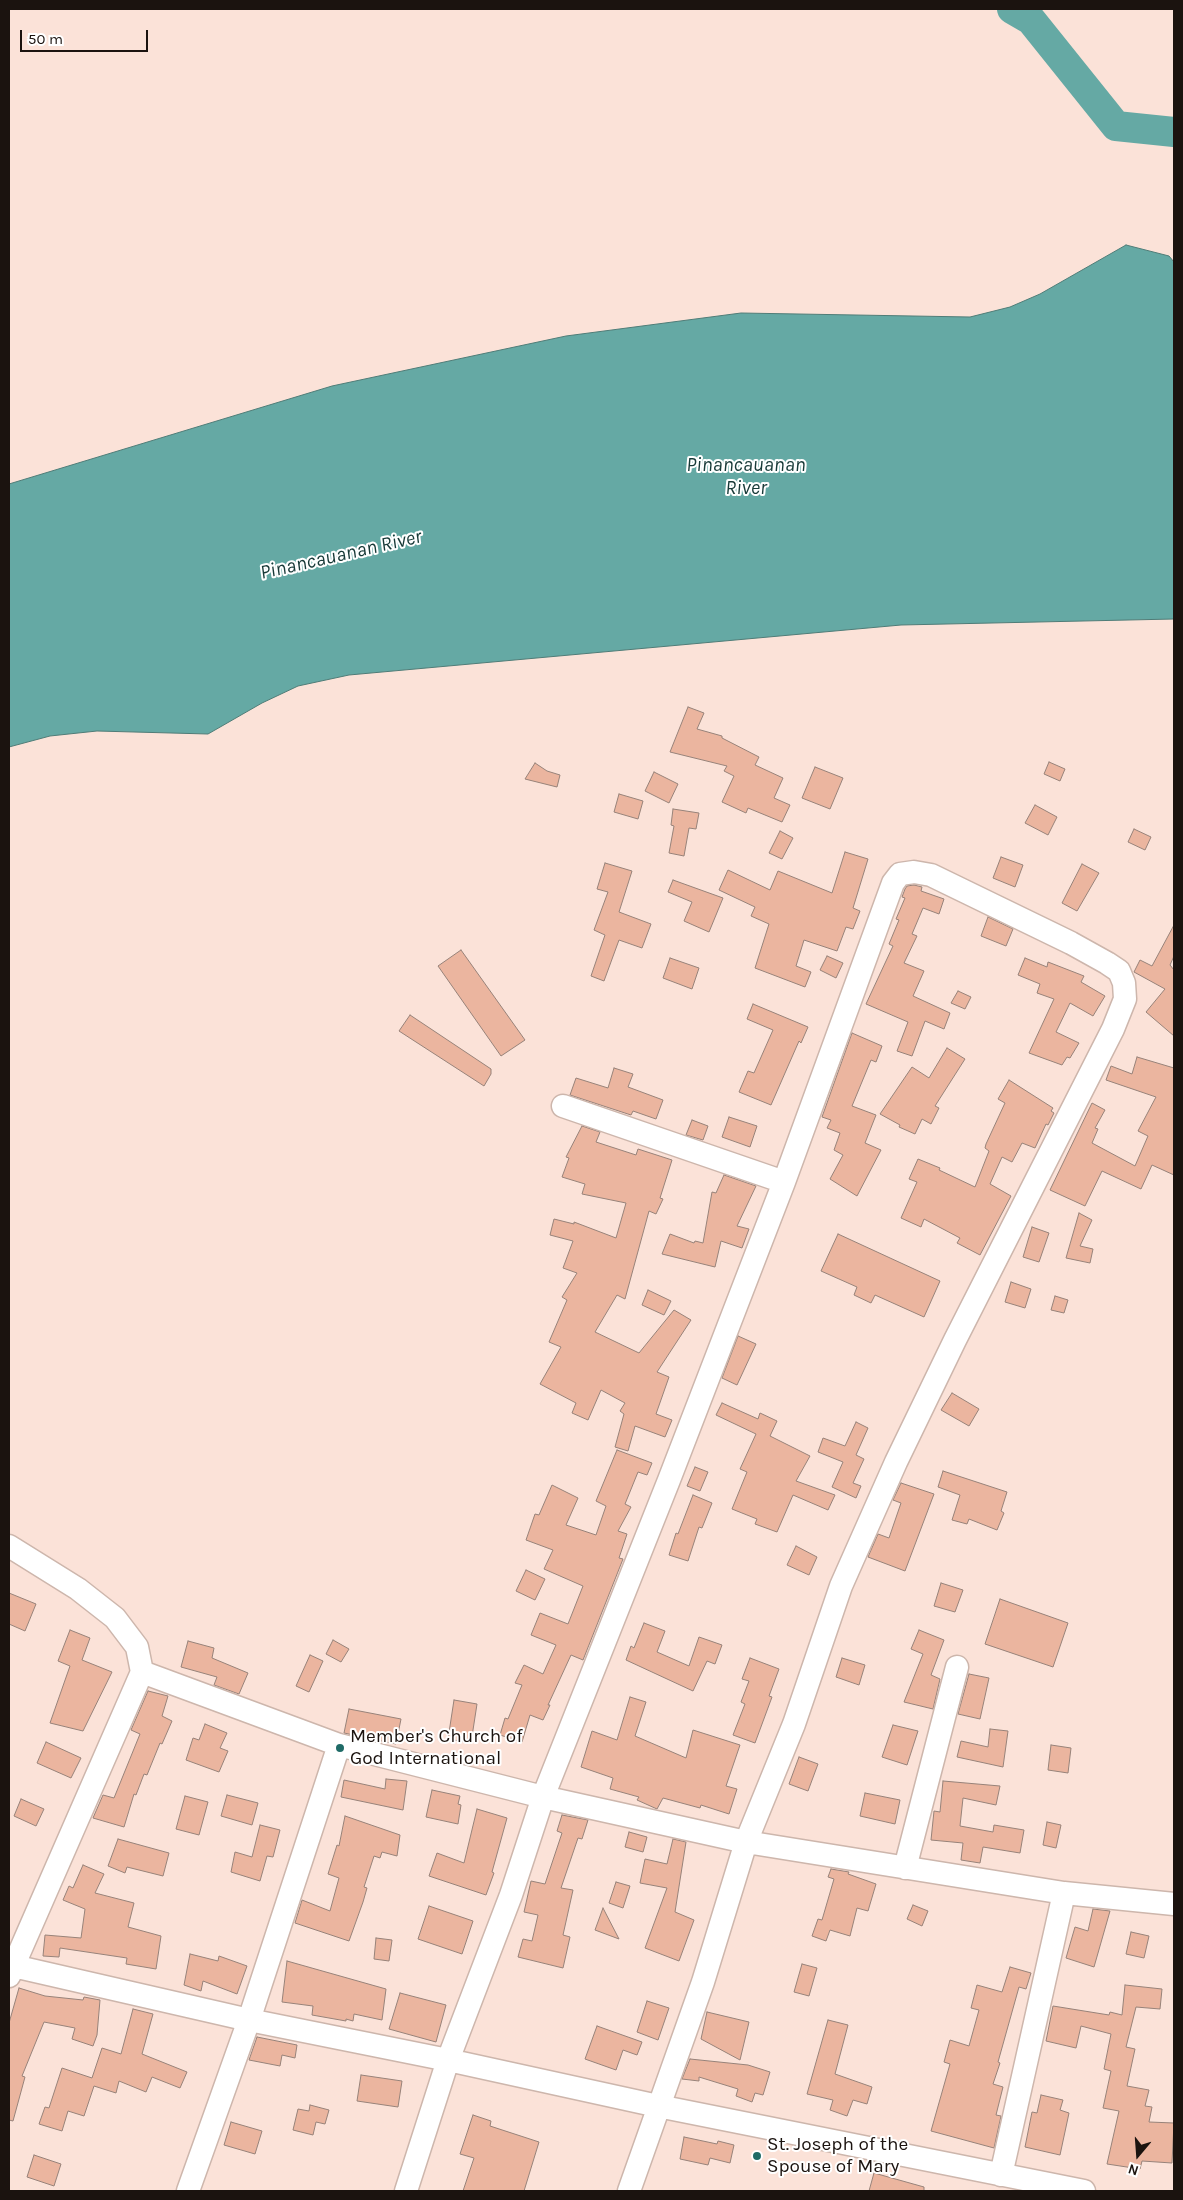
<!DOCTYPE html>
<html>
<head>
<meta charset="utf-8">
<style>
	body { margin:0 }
	#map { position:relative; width:1183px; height:2200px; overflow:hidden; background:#fbe2d8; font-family:Karla,sans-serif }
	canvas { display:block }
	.frame { position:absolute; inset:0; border:10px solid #1b130f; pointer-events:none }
	.north { position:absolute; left:1113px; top:2130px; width:50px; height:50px; -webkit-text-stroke:4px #fff; paint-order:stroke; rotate:198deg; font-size:14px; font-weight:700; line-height:20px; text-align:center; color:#1b130f }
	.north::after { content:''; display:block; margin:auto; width:18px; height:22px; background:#1b130f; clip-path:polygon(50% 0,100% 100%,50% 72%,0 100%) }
	.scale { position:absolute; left:20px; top:30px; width:128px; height:22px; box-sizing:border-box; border:2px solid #1b130f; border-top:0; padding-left:6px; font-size:15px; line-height:18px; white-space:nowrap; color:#1b130f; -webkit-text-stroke:4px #fff; paint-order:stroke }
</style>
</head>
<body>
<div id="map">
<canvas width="1183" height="2200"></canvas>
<div class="frame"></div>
<div class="north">N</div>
<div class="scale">50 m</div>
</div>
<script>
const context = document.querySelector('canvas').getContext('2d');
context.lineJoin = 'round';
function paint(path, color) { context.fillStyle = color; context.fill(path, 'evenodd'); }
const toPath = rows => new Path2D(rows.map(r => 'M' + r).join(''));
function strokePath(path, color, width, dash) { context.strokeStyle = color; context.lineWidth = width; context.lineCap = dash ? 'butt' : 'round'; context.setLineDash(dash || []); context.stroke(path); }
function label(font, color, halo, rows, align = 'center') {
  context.font = font + ' Karla,sans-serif'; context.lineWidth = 4; context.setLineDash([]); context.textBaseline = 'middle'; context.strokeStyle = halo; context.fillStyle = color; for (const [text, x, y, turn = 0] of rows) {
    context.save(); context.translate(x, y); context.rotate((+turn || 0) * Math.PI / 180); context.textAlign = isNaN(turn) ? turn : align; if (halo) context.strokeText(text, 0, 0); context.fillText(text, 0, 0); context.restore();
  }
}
const water = toPath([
	[1126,245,1169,256,1174,262,1174,619,901,625,349,675,298,686,262,703,208,734,97,731,50,736,9,747,9,484,332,386,566,336,741,313,970,317,1010,307,1040,294,1126,245]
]);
const river = toPath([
	[1012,9,1031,20,1116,126,1174,132]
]);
const building = toPath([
	[688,707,704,713,697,729,722,736,722,738,759,757,755,765,783,778,774,798,790,805,782,822,748,808,746,813,722,802,734,776,724,771,727,766,670,752,688,707],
	[1049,762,1065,769,1060,781,1044,774,1049,762],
	[535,763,547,771,560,775,557,787,525,779,535,763],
	[815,767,843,778,830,809,802,798,815,767],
	[654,772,678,784,669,803,645,791,654,772],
	[619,794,643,801,638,819,614,812,619,794],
	[1035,805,1057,817,1048,835,1025,823,1035,805],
	[673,809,699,813,696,829,689,828,684,856,669,853,674,826,671,825,673,809],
	[1134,829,1151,837,1145,850,1128,842,1134,829],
	[780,831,793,838,782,859,769,853,780,831],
	[845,852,868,859,853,908,860,911,853,929,846,927,837,951,804,940,796,966,811,972,805,987,755,968,769,924,751,916,755,907,719,890,728,870,770,890,778,871,832,893,845,852],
	[1001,857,1023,865,1015,887,993,878,1001,857],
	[605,863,632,871,619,912,651,924,642,948,619,940,604,981,591,976,605,935,594,930,608,892,597,889,605,863],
	[1082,864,1099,873,1077,911,1062,903,1082,864],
	[673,880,723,898,709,932,684,921,692,902,668,892,673,880],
	[914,885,922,887,921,891,944,899,939,914,923,908,912,934,917,936,904,963,924,971,913,996,950,1013,944,1029,925,1021,912,1056,897,1051,908,1022,866,1004,893,946,889,944,899,920,896,919,905,898,902,897,905,889,907,886,914,885],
	[988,917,1013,929,1006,946,981,936,988,917],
	[1174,925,1174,956,1170,965,1174,970,1174,1036,1146,1012,1165,989,1134,972,1140,960,1152,966,1174,925],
	[461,950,525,1040,501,1056,438,966,461,950],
	[827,956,843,963,836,978,820,970,827,956],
	[670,958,699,968,692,989,663,978,670,958],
	[1025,958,1047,967,1048,962,1084,976,1081,982,1105,996,1093,1016,1070,1003,1056,1032,1079,1043,1070,1058,1067,1057,1062,1065,1029,1053,1054,999,1037,993,1040,984,1018,975,1025,958],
	[958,991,971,997,965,1009,951,1003,958,991],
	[753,1004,808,1027,801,1043,799,1041,771,1105,739,1092,748,1071,754,1073,773,1030,747,1019,753,1004],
	[410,1015,491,1069,491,1074,484,1086,399,1031,410,1015],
	[852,1033,882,1046,876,1062,871,1060,852,1106,876,1115,865,1143,881,1150,857,1196,830,1179,843,1155,834,1150,840,1133,827,1128,831,1120,822,1117,852,1033],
	[947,1048,965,1059,935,1106,939,1108,931,1124,922,1119,915,1134,899,1127,900,1125,880,1114,912,1067,929,1078,947,1048],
	[1137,1057,1174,1068,1174,1175,1152,1165,1141,1189,1102,1171,1085,1206,1050,1190,1092,1103,1105,1110,1095,1128,1098,1129,1092,1143,1135,1166,1148,1136,1138,1131,1156,1097,1106,1080,1111,1066,1132,1074,1137,1057],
	[614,1068,633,1074,628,1087,663,1100,656,1119,633,1111,631,1115,570,1095,576,1078,608,1088,614,1068],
	[1009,1080,1053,1108,1051,1111,1054,1113,1048,1125,1046,1124,1035,1148,1022,1143,1012,1162,1002,1157,990,1184,1011,1196,980,1255,957,1243,960,1238,924,1219,921,1227,901,1218,917,1182,909,1179,918,1159,940,1168,939,1170,975,1187,989,1151,985,1148,986,1144,1005,1103,998,1099,1009,1080],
	[729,1117,757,1126,750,1147,722,1137,729,1117],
	[692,1120,708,1126,703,1140,686,1135,692,1120],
	[582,1126,600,1132,596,1142,636,1155,638,1149,672,1160,660,1198,663,1199,656,1214,649,1211,625,1299,617,1295,595,1332,639,1353,674,1310,691,1320,657,1372,669,1377,656,1414,672,1420,665,1437,635,1426,628,1451,615,1447,624,1414,620,1411,625,1403,601,1390,588,1420,572,1413,576,1403,540,1384,561,1347,549,1342,567,1300,562,1297,577,1273,563,1268,573,1241,550,1235,554,1219,574,1224,574,1222,616,1238,626,1203,582,1194,585,1184,562,1177,569,1158,566,1157,582,1126],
	[724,1175,756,1186,737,1226,749,1229,742,1248,721,1241,715,1267,662,1254,670,1234,694,1243,695,1241,703,1243,712,1192,716,1193,724,1175],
	[1079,1213,1092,1220,1080,1246,1093,1249,1090,1263,1066,1258,1079,1213],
	[1032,1227,1049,1233,1039,1262,1023,1257,1032,1227],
	[838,1234,940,1281,924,1317,875,1295,871,1303,854,1295,857,1287,821,1271,838,1234],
	[1011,1282,1031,1289,1025,1308,1005,1302,1011,1282],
	[648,1290,671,1301,664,1315,642,1305,648,1290],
	[1055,1296,1068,1300,1064,1313,1051,1310,1055,1296],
	[738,1336,756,1344,737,1385,722,1378,738,1336],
	[952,1393,979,1409,969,1426,941,1410,952,1393],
	[722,1403,758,1419,760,1413,777,1421,770,1436,810,1456,796,1481,835,1495,828,1510,793,1495,777,1532,755,1524,757,1519,732,1509,747,1472,740,1469,756,1434,716,1415,722,1403],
	[856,1422,868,1428,856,1455,864,1459,853,1483,861,1486,856,1498,832,1487,843,1462,818,1452,823,1438,845,1446,856,1422],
	[617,1450,652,1463,647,1475,638,1472,625,1504,631,1507,618,1531,627,1534,619,1558,623,1559,583,1660,571,1655,548,1705,550,1705,543,1720,530,1715,522,1742,500,1735,505,1718,508,1719,522,1685,515,1683,524,1665,543,1674,556,1645,531,1635,540,1613,568,1624,583,1586,544,1569,553,1550,526,1540,535,1514,539,1515,552,1485,578,1498,566,1525,596,1535,606,1506,596,1501,617,1450],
	[695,1467,708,1472,700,1491,687,1486,695,1467],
	[943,1471,1007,1492,1001,1511,1004,1513,997,1530,969,1519,967,1524,952,1520,960,1495,938,1487,943,1471],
	[901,1483,934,1494,905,1571,868,1557,878,1534,889,1538,901,1503,893,1500,901,1483],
	[693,1495,712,1503,702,1528,699,1527,688,1561,669,1555,676,1533,678,1534,693,1495],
	[796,1546,817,1557,809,1575,787,1565,796,1546],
	[526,1570,545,1579,535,1600,516,1591,526,1570],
	[941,1583,963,1590,955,1612,934,1606,941,1583],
	[9,1593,36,1604,25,1631,9,1624,9,1593],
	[1000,1599,1068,1623,1053,1667,985,1644,1000,1599],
	[644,1623,665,1631,657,1652,689,1666,699,1637,722,1645,715,1664,707,1661,693,1691,626,1660,631,1646,634,1648,644,1623],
	[70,1630,90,1638,82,1660,112,1672,83,1731,50,1723,70,1666,58,1661,70,1630],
	[919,1630,944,1640,931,1675,940,1679,933,1709,904,1702,923,1654,911,1649,919,1630],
	[333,1640,349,1649,341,1662,326,1654,333,1640],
	[188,1641,214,1648,212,1658,248,1673,239,1694,214,1685,217,1677,181,1667,188,1641],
	[310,1655,323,1661,309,1692,296,1686,310,1655],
	[750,1658,779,1669,769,1696,772,1697,755,1743,733,1735,745,1704,741,1702,749,1681,742,1679,750,1658],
	[842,1658,865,1665,859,1685,836,1677,842,1658],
	[969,1674,989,1678,980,1719,958,1714,969,1674],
	[148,1691,168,1696,162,1716,172,1721,162,1744,160,1743,147,1775,144,1774,136,1795,134,1794,124,1827,93,1818,103,1795,114,1798,140,1734,131,1730,148,1691],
	[630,1697,646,1702,635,1736,686,1758,693,1730,740,1745,726,1786,737,1789,729,1814,701,1805,700,1808,663,1798,657,1809,637,1800,639,1797,610,1789,613,1778,581,1767,592,1731,617,1740,630,1697],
	[454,1700,477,1704,471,1743,448,1739,454,1700],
	[349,1709,401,1719,396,1744,344,1733,349,1709],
	[205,1724,227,1733,220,1748,228,1751,219,1772,186,1760,193,1738,199,1740,205,1724],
	[893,1725,918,1731,907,1765,882,1757,893,1725],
	[990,1729,1008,1731,1003,1767,957,1757,961,1741,988,1747,990,1729],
	[46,1742,81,1758,71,1778,37,1763,46,1742],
	[1051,1745,1071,1748,1068,1773,1048,1770,1051,1745],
	[799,1757,818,1764,808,1791,789,1784,799,1757],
	[386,1779,407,1781,403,1810,341,1797,344,1780,385,1789,386,1779],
	[943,1781,1000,1786,996,1805,963,1798,960,1826,993,1832,994,1825,1024,1830,1020,1853,983,1847,980,1863,961,1860,963,1843,931,1840,934,1811,940,1812,943,1781],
	[432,1790,460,1796,458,1804,461,1805,458,1824,426,1817,432,1790],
	[865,1793,900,1800,895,1824,860,1816,865,1793],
	[227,1795,258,1803,252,1825,221,1816,227,1795],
	[185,1796,208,1802,199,1835,176,1829,185,1796],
	[21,1799,44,1809,36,1826,14,1816,21,1799],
	[477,1809,507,1818,492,1872,494,1873,486,1895,429,1876,437,1853,464,1863,477,1809],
	[562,1815,588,1820,582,1839,578,1838,561,1888,573,1890,563,1935,570,1937,563,1968,518,1957,523,1939,532,1941,538,1915,524,1912,531,1881,545,1884,562,1833,557,1831,562,1815],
	[345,1816,400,1835,397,1856,382,1852,380,1858,374,1856,364,1887,367,1888,363,1902,349,1941,295,1923,302,1900,330,1911,339,1878,328,1874,337,1845,339,1846,345,1816],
	[1047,1822,1061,1825,1056,1848,1043,1845,1047,1822],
	[260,1825,280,1830,273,1857,267,1856,260,1881,231,1872,235,1852,252,1857,260,1825],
	[629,1832,647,1837,643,1852,625,1847,629,1832],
	[118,1839,169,1853,163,1876,127,1867,125,1873,108,1866,118,1839],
	[673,1839,686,1842,675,1912,694,1920,679,1961,645,1948,667,1888,640,1883,645,1859,667,1864,673,1839],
	[83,1865,104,1874,95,1893,134,1903,128,1927,161,1936,156,1969,126,1964,127,1958,60,1948,59,1957,43,1956,45,1935,81,1938,85,1909,63,1900,69,1886,73,1888,83,1865],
	[831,1869,849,1872,848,1874,876,1884,868,1911,857,1908,850,1936,830,1930,826,1941,812,1936,818,1919,822,1920,834,1879,828,1877,831,1869],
	[616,1882,630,1886,623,1908,609,1903,616,1882],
	[913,1905,928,1911,922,1926,907,1919,913,1905],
	[429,1906,473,1921,462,1954,418,1939,429,1906],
	[603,1908,619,1939,595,1930,603,1908],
	[1093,1909,1110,1911,1094,1967,1066,1958,1075,1927,1088,1931,1093,1909],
	[1131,1932,1149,1936,1144,1958,1126,1954,1131,1932],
	[376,1938,392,1940,389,1961,374,1959,376,1938],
	[190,1954,218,1961,219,1956,247,1966,237,1994,203,1981,201,1991,184,1985,190,1954],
	[287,1961,386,1989,382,2020,354,2014,353,2021,346,2019,346,2021,312,2015,313,2006,282,2002,287,1961],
	[802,1964,817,1968,809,1996,794,1992,802,1964],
	[1010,1967,1031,1973,1026,1989,1019,1987,998,2062,1000,2063,993,2084,1003,2087,996,2115,1001,2116,994,2148,931,2131,950,2064,944,2062,950,2040,969,2046,979,2010,971,2008,977,1985,1002,1992,1010,1967],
	[1125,1985,1162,1989,1160,2009,1136,2007,1126,2047,1135,2049,1127,2086,1149,2090,1145,2106,1152,2107,1149,2122,1174,2123,1172,2163,1142,2161,1140,2169,1107,2164,1119,2111,1103,2108,1111,2071,1104,2069,1111,2034,1081,2026,1076,2048,1046,2041,1053,2006,1109,2015,1110,2012,1122,2015,1125,1985],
	[19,1988,45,1996,83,2000,84,1997,100,2000,97,2035,93,2046,72,2039,75,2028,44,2022,22,2076,25,2077,13,2121,9,2120,9,2023,19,1988],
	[400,1993,446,2005,436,2042,389,2029,400,1993],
	[647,2001,669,2008,658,2040,637,2032,647,2001],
	[133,2009,153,2014,142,2054,187,2072,180,2088,152,2077,146,2092,119,2081,116,2093,94,2086,84,2116,68,2111,62,2131,39,2124,45,2107,49,2108,62,2068,92,2078,102,2048,121,2054,133,2009],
	[707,2012,749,2022,740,2060,701,2039,707,2012],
	[828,2020,848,2025,835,2074,872,2087,867,2104,853,2100,847,2116,830,2110,833,2100,807,2094,828,2020],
	[597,2026,642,2042,637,2055,623,2050,616,2070,585,2059,597,2026],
	[257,2037,297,2045,295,2058,282,2055,280,2066,249,2060,257,2037],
	[690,2059,748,2065,770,2072,763,2095,755,2093,752,2102,736,2096,738,2089,699,2077,699,2081,682,2079,690,2059],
	[361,2075,402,2081,398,2107,357,2101,361,2075],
	[1041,2095,1063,2100,1060,2110,1069,2113,1060,2155,1025,2147,1032,2112,1037,2113,1041,2095],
	[310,2105,329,2110,325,2124,316,2122,313,2135,293,2130,298,2109,309,2111,310,2105],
	[473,2115,491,2121,490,2126,539,2142,524,2191,463,2191,474,2158,460,2154,473,2115],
	[231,2122,262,2131,255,2154,224,2145,231,2122],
	[684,2137,717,2144,718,2141,734,2145,730,2163,710,2158,708,2165,680,2159,684,2137],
	[34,2155,61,2164,54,2186,27,2177,34,2155],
	[874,2173,924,2187,924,2191,869,2191,874,2173]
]);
const minor = toPath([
	[563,1106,784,1182],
	[9,1546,78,1589,115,1618,137,1647,142,1672,9,1976],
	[142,1672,339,1745,543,1797,746,1842,1064,1893,1174,1904],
	[905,1868,957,1667],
	[9,1965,249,2020,448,2060,658,2106,1084,2191],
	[1001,2175,1064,1893],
	[188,2191,249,2020,339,1745],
	[406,2191,448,2060,511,1895,543,1797,669,1480,784,1182,893,883,900,874,914,872,931,875,1071,943,1107,963,1119,971,1124,983,1125,999,1113,1029,955,1340,896,1462,841,1586,794,1724,746,1842,703,1982,629,2191]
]);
const markers = [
	[340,1748,5,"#1f6b67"],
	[757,2156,5,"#1f6b67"]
];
const poiNames = [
	["Member's Church of",350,1737],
	["God International",350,1759],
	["St. Joseph of the",767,2145],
	["Spouse of Mary",767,2167]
];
const waterNames = [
	["Pinancauanan",746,465],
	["River",746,488],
	["Pinancauanan River",341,555,-13]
];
paint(water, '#65a9a4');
strokePath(water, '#4f7c77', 1);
strokePath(river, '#65a9a4', 30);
paint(building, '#ebb59f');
strokePath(building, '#978279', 1);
strokePath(minor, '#cdb6ac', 25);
strokePath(minor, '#fff', 22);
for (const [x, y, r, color] of markers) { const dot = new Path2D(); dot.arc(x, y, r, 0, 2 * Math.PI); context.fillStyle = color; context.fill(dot); strokePath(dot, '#fff', 2); }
label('19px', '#1b130f', '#fff', poiNames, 'left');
label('italic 20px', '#173937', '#fff', waterNames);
</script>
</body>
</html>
